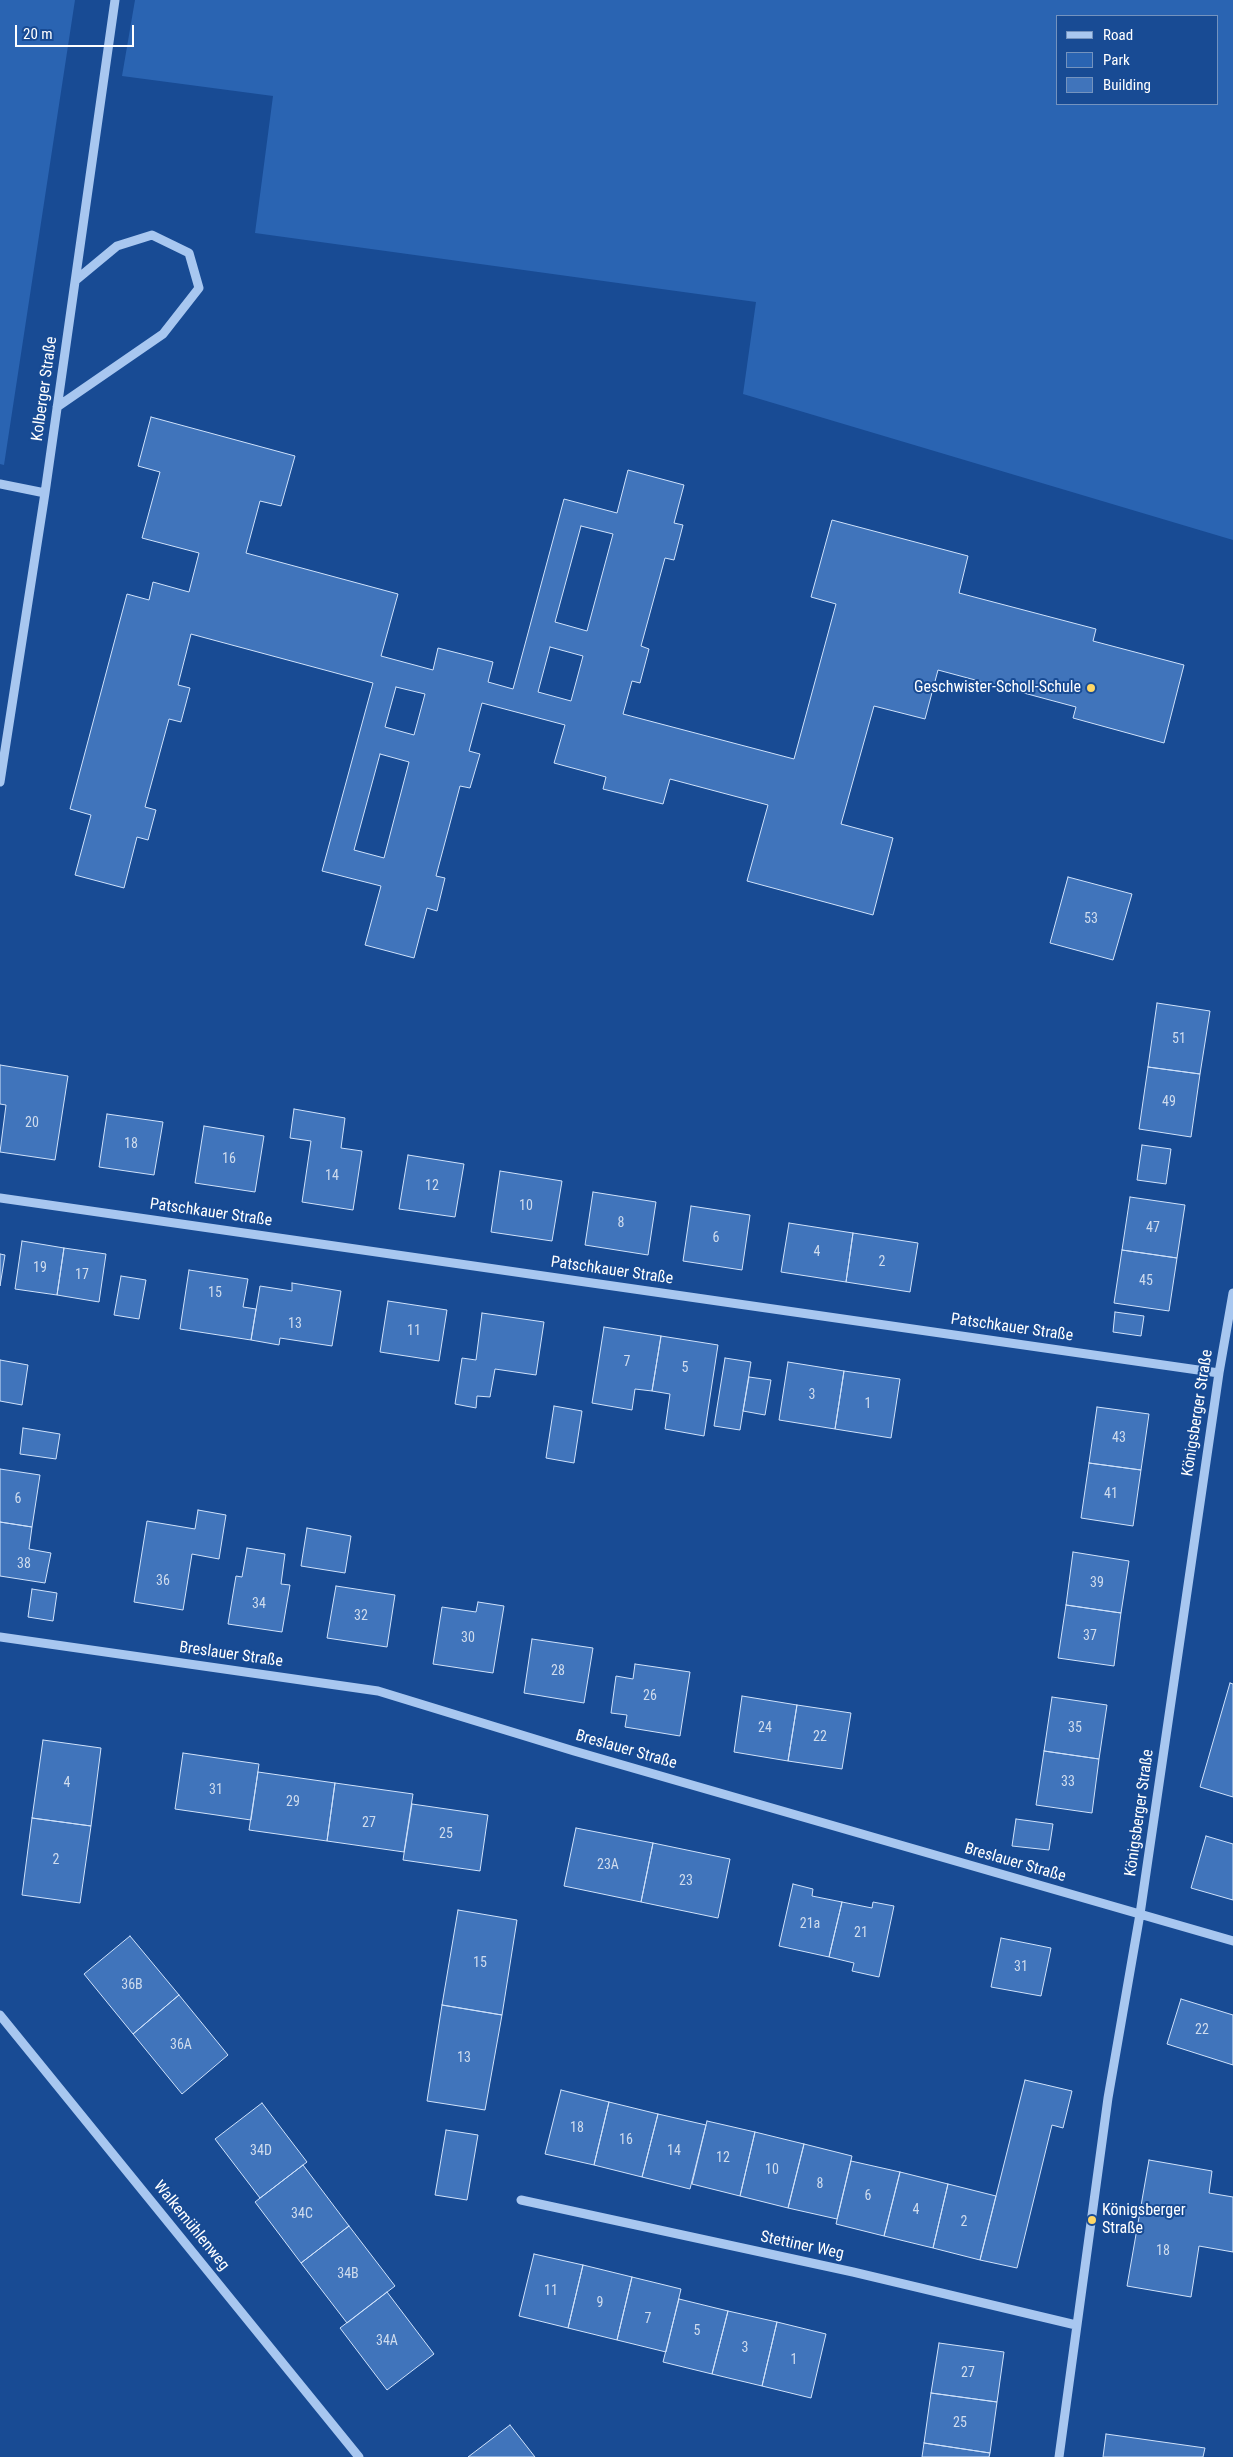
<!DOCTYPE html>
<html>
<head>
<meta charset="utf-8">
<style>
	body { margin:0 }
	#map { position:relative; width:1233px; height:2457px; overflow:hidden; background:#184b94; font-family:"Roboto Condensed",sans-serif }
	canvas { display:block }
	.legend { position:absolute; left:1056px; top:15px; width:162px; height:90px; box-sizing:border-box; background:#184b94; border:1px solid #7493bf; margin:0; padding:6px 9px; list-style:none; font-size:15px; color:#fff }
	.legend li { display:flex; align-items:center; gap:10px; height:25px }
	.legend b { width:25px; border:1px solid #7493bf }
	.scale { position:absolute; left:15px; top:25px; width:119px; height:22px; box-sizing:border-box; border:2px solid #fff; border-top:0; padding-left:6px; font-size:15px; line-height:18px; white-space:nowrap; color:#fff; -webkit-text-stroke:4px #184b94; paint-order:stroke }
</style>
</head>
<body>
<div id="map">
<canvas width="1233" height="2457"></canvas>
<ul class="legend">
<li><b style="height:6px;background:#a8c7f0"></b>Road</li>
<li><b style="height:14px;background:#2a64b2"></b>Park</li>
<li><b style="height:14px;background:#4074bb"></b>Building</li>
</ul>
<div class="scale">20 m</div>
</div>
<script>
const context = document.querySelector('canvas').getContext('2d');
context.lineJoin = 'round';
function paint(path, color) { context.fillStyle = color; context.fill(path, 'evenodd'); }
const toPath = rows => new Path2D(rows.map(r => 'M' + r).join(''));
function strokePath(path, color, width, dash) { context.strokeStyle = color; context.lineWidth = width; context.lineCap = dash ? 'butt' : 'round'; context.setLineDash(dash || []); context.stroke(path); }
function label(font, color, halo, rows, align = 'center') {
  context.font = font + ' "Roboto Condensed",sans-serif'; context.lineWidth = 4; context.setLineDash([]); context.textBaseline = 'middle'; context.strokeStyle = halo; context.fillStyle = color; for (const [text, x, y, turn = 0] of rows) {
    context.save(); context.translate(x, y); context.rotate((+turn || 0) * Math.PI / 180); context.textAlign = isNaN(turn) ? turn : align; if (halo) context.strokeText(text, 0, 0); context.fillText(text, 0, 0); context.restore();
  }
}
const green = toPath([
	[0,0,75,0,4,465,0,464],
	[135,0,1233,0,1233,540,743,394,756,302,255,233,273,96,122,76],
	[1057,16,1217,16,1217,104,1057,104]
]);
const building = toPath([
	[151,417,295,456,281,506,260,501,246,553,398,594,381,656,433,670,438,648,493,662,488,682,513,689,564,499,617,513,628,470,684,485,674,523,683,525,674,560,665,558,641,646,649,649,640,683,632,681,623,714,794,759,836,604,811,597,832,520,968,556,959,593,1096,629,1093,641,1184,665,1164,743,1073,718,1076,707,938,670,925,719,874,706,841,824,893,838,873,915,747,881,768,805,670,779,663,804,603,789,606,777,554,763,565,725,482,703,469,751,480,754,470,788,460,786,436,876,445,878,437,911,427,908,414,958,365,945,381,886,322,871,373,683,191,634,178,685,190,688,181,722,169,719,145,807,156,810,148,840,137,837,124,888,75,875,91,815,70,809,127,594,149,600,153,582,189,592,199,553,142,538,160,472,138,466,151,417],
	[581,526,613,534,587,631,555,622,581,526],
	[550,647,583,656,571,701,538,692,550,647],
	[396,687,425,694,414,735,385,727,396,687],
	[380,754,409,762,384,858,354,850,380,754],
	[1068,877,1132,894,1113,960,1050,943,1068,877],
	[1157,1003,1210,1011,1200,1074,1148,1067,1157,1003],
	[0,1065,68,1076,55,1160,0,1152,6,1105,0,1104,0,1065],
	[1148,1067,1200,1074,1191,1137,1139,1129,1148,1067],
	[294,1109,345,1118,341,1148,362,1151,353,1210,302,1202,311,1141,290,1138,294,1109],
	[107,1114,163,1122,154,1175,99,1167,107,1114],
	[204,1126,264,1136,255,1192,195,1183,204,1126],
	[1142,1145,1171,1149,1166,1184,1137,1180,1142,1145],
	[408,1155,464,1164,455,1217,399,1209,408,1155],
	[500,1171,562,1181,552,1241,491,1232,500,1171],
	[593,1192,656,1202,648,1255,585,1245,593,1192],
	[1130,1197,1185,1205,1177,1258,1122,1250,1130,1197],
	[691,1206,750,1215,742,1270,683,1261,691,1206],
	[789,1223,853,1233,846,1282,781,1272,789,1223],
	[853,1233,918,1243,910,1292,846,1282,853,1233],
	[22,1241,64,1248,57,1295,15,1289,22,1241],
	[64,1248,106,1254,99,1302,57,1295,64,1248],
	[1122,1250,1177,1258,1169,1311,1114,1303,1122,1250],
	[0,1254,5,1255,0,1286,0,1254],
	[189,1270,248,1279,243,1307,256,1309,251,1340,180,1329,189,1270],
	[121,1276,146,1280,139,1319,114,1315,121,1276],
	[292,1283,341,1291,332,1346,280,1338,279,1345,251,1340,260,1286,292,1291,292,1283],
	[388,1301,447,1310,439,1361,380,1352,388,1301],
	[1115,1312,1144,1316,1141,1336,1113,1332,1115,1312],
	[482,1313,544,1322,536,1375,495,1369,490,1397,477,1396,476,1408,455,1404,462,1358,476,1360,482,1313],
	[604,1327,661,1336,652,1391,635,1389,632,1410,592,1403,604,1327],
	[661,1336,718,1345,704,1436,665,1429,670,1394,652,1391,661,1336],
	[725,1358,751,1362,740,1430,714,1426,725,1358],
	[0,1360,28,1365,22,1405,0,1401,0,1360],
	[788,1362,844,1371,835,1429,779,1420,788,1362],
	[844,1371,900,1379,891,1438,835,1429,844,1371],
	[749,1377,771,1380,765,1415,743,1411,749,1377],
	[554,1406,582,1411,574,1463,546,1458,554,1406],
	[1097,1407,1149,1414,1141,1470,1089,1463,1097,1407],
	[23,1428,60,1434,56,1459,20,1454,23,1428],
	[1089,1463,1141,1470,1133,1526,1081,1518,1089,1463],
	[0,1469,40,1475,32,1527,0,1522,0,1469],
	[198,1510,226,1515,219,1559,192,1554,183,1610,134,1602,147,1521,195,1529,198,1510],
	[0,1522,32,1527,29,1549,51,1553,45,1583,0,1576,0,1522],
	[307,1528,351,1536,345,1573,301,1566,307,1528],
	[247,1548,285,1554,281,1584,290,1585,282,1632,228,1624,236,1576,242,1577,247,1548],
	[1073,1552,1129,1561,1121,1613,1066,1605,1073,1552],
	[336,1586,395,1595,387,1647,327,1638,336,1586],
	[32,1589,57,1593,53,1621,28,1617,32,1589],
	[478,1602,504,1606,493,1673,433,1664,442,1607,476,1612,478,1602],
	[1066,1605,1121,1613,1114,1666,1058,1658,1066,1605],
	[532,1639,593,1648,584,1703,524,1693,532,1639],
	[635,1664,690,1672,680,1736,625,1727,627,1715,611,1713,616,1676,633,1679,635,1664],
	[1230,1683,1233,1684,1233,1797,1200,1787,1230,1683],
	[742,1696,797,1705,788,1761,734,1752,742,1696],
	[1052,1697,1107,1705,1099,1759,1044,1751,1052,1697],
	[797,1705,851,1713,842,1769,788,1761,797,1705],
	[43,1740,101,1748,91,1826,32,1818,43,1740],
	[1044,1751,1099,1759,1092,1813,1036,1805,1044,1751],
	[183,1753,259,1764,251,1820,175,1809,183,1753],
	[258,1772,335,1783,327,1841,249,1830,258,1772],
	[335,1783,413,1794,404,1852,327,1841,335,1783],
	[412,1804,488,1815,480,1871,403,1860,412,1804],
	[32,1818,91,1826,80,1903,22,1895,32,1818],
	[1016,1819,1053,1824,1049,1850,1012,1846,1016,1819],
	[576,1828,653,1843,641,1902,564,1886,576,1828],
	[1206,1836,1233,1844,1233,1900,1191,1888,1206,1836],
	[653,1843,730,1859,718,1918,641,1902,653,1843],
	[793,1884,813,1889,812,1896,842,1902,829,1957,779,1946,793,1884],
	[842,1902,872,1908,873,1902,894,1906,879,1977,852,1971,854,1963,829,1957,842,1902],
	[458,1910,517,1920,502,2015,442,2005,458,1910],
	[130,1936,179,1995,133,2034,84,1974,130,1936],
	[1001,1938,1051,1948,1041,1996,991,1987,1001,1938],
	[179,1995,228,2055,182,2094,133,2034,179,1995],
	[1181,1999,1233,2015,1233,2065,1167,2044,1181,1999],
	[442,2005,502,2015,485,2110,427,2101,442,2005],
	[1025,2080,1072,2091,1063,2128,1052,2125,1017,2268,980,2260,1025,2080],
	[561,2090,609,2102,594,2165,545,2154,561,2090],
	[609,2102,658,2114,642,2177,594,2165,609,2102],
	[262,2103,307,2162,260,2198,215,2139,262,2103],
	[658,2114,706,2125,690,2189,642,2177,658,2114],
	[707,2121,755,2132,740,2196,692,2184,707,2121],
	[446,2130,478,2135,467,2200,435,2195,446,2130],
	[755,2132,804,2144,788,2208,740,2196,755,2132],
	[804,2144,852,2156,837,2219,788,2208,804,2144],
	[1149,2160,1212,2171,1209,2193,1233,2197,1233,2252,1199,2246,1191,2297,1127,2286,1149,2160],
	[851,2161,900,2172,884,2236,836,2224,851,2161],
	[303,2165,349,2226,301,2263,255,2202,303,2165],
	[900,2172,948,2184,933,2248,884,2236,900,2172],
	[948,2184,996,2196,980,2260,933,2248,948,2184],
	[349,2226,395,2286,347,2323,301,2263,349,2226],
	[534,2254,583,2265,568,2328,519,2316,534,2254],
	[583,2265,632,2277,617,2340,568,2328,583,2265],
	[632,2277,681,2289,666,2352,617,2340,632,2277],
	[387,2292,434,2354,387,2390,340,2328,387,2292],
	[679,2299,728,2311,712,2374,663,2362,679,2299],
	[728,2311,777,2322,762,2386,712,2374,728,2311],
	[777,2322,826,2334,811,2398,762,2386,777,2322],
	[939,2343,1004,2352,997,2402,931,2393,939,2343],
	[931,2393,997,2402,990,2453,924,2443,931,2393],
	[510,2425,535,2457,468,2457,510,2425],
	[1106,2434,1205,2448,1203,2457,1103,2457,1106,2434],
	[924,2443,990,2453,989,2457,922,2457,924,2443]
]);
const minor = toPath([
	[57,407,163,334,199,288,189,253,152,235,117,246,76,280],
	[0,484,45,493],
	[0,782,45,493,115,0],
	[0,1198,1219,1373],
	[0,1637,378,1691,574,1751,1233,1941],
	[0,2015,359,2457],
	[521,2200,853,2272,1076,2325],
	[1059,2457,1108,2098,1140,1914,1219,1373,1233,1293]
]);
const markers = [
	[1091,688,5,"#ffd767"],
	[1092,2220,5,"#ffd767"]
];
const numberNames = [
	["53",1091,919],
	["51",1179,1039],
	["49",1169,1102],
	["20",32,1123],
	["18",131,1144],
	["16",229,1159],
	["14",332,1176],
	["12",432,1186],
	["10",526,1206],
	["8",621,1223],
	["47",1153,1228],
	["6",716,1238],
	["4",817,1252],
	["2",882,1262],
	["19",40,1268],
	["17",82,1275],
	["45",1146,1281],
	["15",215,1293],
	["13",295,1324],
	["11",414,1331],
	["7",627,1362],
	["5",685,1368],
	["3",812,1395],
	["1",868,1404],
	["43",1119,1438],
	["41",1111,1494],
	["6",18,1499],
	["38",24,1564],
	["36",163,1581],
	["39",1097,1583],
	["34",259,1604],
	["32",361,1616],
	["37",1090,1636],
	["30",468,1638],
	["28",558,1671],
	["26",650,1696],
	["24",765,1728],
	["35",1075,1728],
	["22",820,1737],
	["33",1068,1782],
	["4",67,1783],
	["31",216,1790],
	["29",293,1802],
	["27",369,1823],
	["25",446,1834],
	["2",56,1860],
	["23A",608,1865],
	["23",686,1881],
	["21a",810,1924],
	["21",861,1933],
	["15",480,1963],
	["31",1021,1967],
	["36B",132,1985],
	["22",1202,2030],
	["36A",181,2045],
	["13",464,2058],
	["18",577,2128],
	["16",626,2140],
	["34D",261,2151],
	["14",674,2151],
	["12",723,2158],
	["10",772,2170],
	["8",820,2184],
	["6",868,2196],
	["4",916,2210],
	["34C",302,2214],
	["2",964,2222],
	["18",1163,2251],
	["34B",348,2274],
	["11",551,2291],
	["9",600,2303],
	["7",648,2319],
	["5",697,2331],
	["34A",387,2341],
	["3",745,2348],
	["1",794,2360],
	["27",968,2373],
	["25",960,2423]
];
const streetNames = [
	["Kolberger Straße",45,389,-82],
	["Patschkauer Straße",211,1213,8],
	["Patschkauer Straße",612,1271,8],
	["Patschkauer Straße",1012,1328,8],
	["Königsberger Straße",1198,1413,-81],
	["Breslauer Straße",231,1655,8],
	["Breslauer Straße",626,1750,16],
	["Königsberger Straße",1140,1813,-82],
	["Breslauer Straße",1015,1863,16],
	["Walkemühlenweg",191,2226,51],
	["Stettiner Weg",802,2246,12]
];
const poiNames = [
	["Geschwister-Scholl-Schule",1081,688],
	["Königsberger",1102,2211,"left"],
	["Straße",1102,2229,"left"]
];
paint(green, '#2a64b2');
paint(building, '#4074bb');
strokePath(building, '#cfe2fb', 1);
strokePath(minor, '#a8c7f0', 9);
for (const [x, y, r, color] of markers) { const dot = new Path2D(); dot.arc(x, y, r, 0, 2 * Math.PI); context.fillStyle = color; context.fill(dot); strokePath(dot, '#184b94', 2); }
label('14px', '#cfdcee', null, numberNames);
label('16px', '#fff', '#184b94', streetNames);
label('16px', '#fff', '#184b94', poiNames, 'right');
</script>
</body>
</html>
